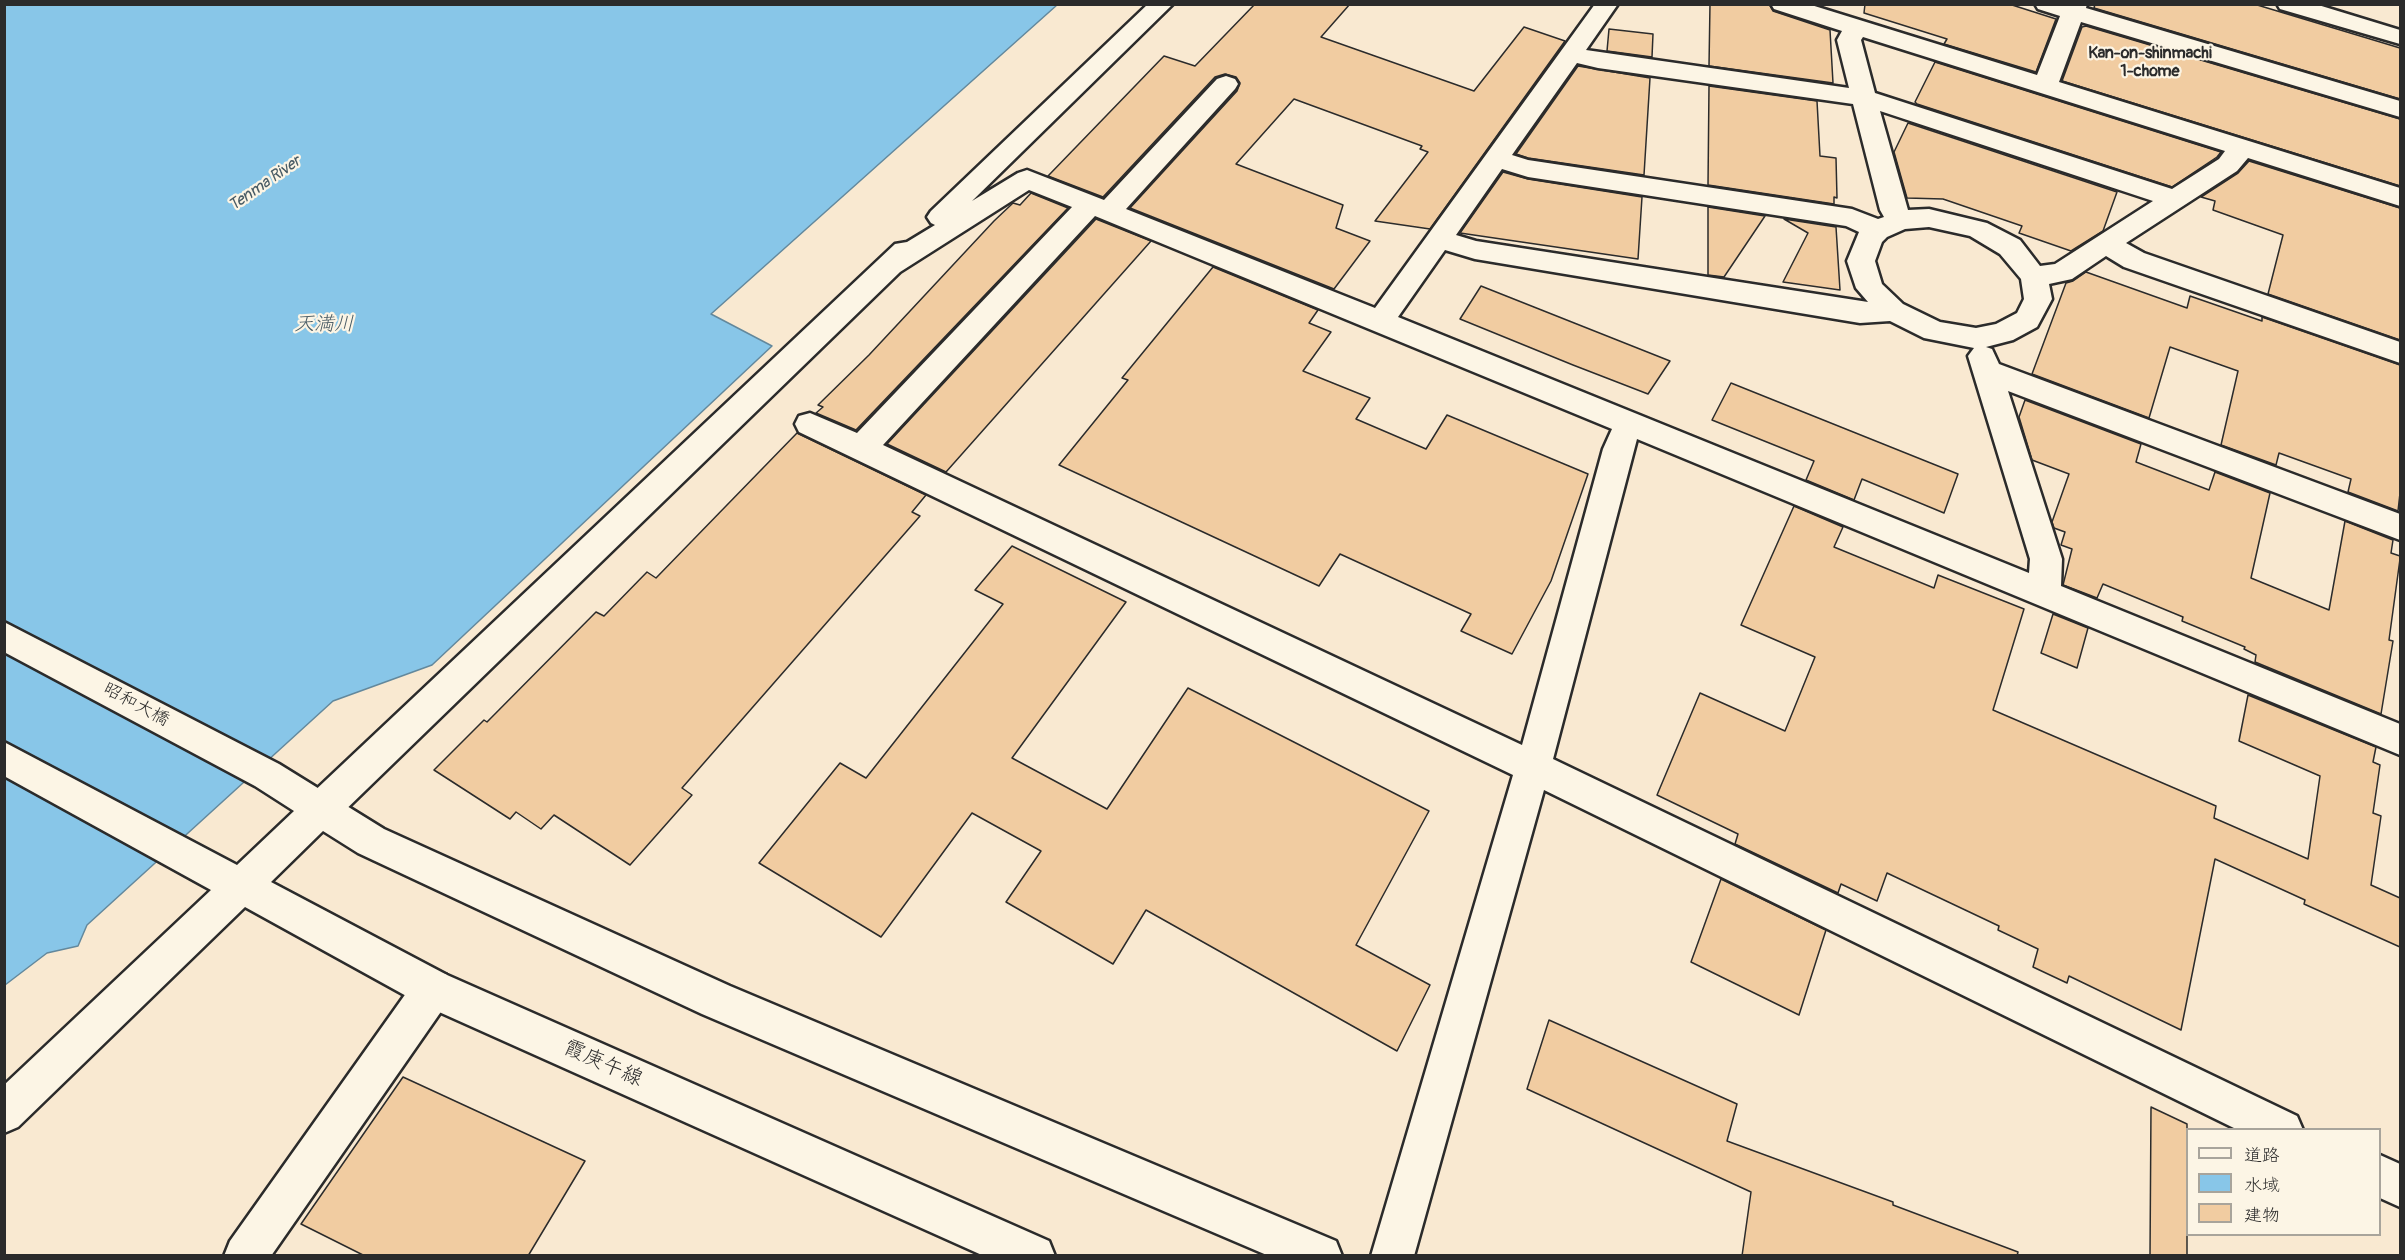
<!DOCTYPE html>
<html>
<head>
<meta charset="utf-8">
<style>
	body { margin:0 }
	#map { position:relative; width:2405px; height:1260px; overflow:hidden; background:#f9e9d1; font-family:Pangolin,"Klee One",sans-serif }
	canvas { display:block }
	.frame { position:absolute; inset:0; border:6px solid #2b2b2b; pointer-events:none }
	.legend { position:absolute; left:2186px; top:1128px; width:195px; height:108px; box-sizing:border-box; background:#fcf5e5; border:2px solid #a8a49b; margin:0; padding:8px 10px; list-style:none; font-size:18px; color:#2b2b2b }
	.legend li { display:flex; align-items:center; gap:12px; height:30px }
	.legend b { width:30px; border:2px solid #a8a49b }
</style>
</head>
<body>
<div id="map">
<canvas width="2405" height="1260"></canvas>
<div class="frame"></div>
<ul class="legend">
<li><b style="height:8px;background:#fcf5e5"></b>道路</li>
<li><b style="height:16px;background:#88c6e8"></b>水域</li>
<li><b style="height:16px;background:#f1cca1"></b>建物</li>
</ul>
</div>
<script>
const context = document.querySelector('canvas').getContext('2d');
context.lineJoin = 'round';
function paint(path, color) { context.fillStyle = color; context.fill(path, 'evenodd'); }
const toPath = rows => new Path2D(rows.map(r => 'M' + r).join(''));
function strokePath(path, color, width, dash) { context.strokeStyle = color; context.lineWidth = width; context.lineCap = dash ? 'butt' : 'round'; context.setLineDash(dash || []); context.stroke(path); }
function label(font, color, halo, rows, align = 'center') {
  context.font = font + ' Pangolin,"Klee One",sans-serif'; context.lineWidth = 4.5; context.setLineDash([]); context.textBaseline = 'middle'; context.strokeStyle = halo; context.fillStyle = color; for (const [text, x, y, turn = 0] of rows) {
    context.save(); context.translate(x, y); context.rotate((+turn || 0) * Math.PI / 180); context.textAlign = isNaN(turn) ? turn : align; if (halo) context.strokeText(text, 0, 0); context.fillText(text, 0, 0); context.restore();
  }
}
const water = toPath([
	[5,5,1057,5,711,314,772,346,432,665,333,701,87,925,78,946,47,953,5,985,5,5]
]);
const building = toPath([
	[1255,4,1350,4,1321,37,1474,91,1524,27,1565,41,1430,229,1375,221,1428,152,1420,149,1422,146,1294,99,1236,164,1343,205,1336,228,1370,241,1334,289,1130,208,1237,91,1240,83,1236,77,1225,74,1215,77,1103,197,1048,176,1164,56,1195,66,1255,4],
	[1710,4,1769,4,1773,11,1830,30,1833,83,1709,66,1710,4],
	[1865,4,2009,4,2056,19,2036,72,1944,44,1947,39,1864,13,1865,4],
	[2095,4,2254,4,2400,48,2400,99,2094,8,2095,4],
	[2086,26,2400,119,2400,186,2062,81,2082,27,2086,26],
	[1609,29,1653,34,1652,57,1607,51,1609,29],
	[1935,62,2221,152,2217,157,2172,187,1917,104,1915,102,1935,62],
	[1578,66,1650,78,1644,175,1528,158,1516,154,1578,66],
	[1709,86,1817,101,1820,156,1836,158,1837,198,1834,197,1834,204,1708,185,1709,86],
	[1908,123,2117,192,2103,231,2071,251,2019,233,2022,226,1943,199,1907,198,1894,152,1908,123],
	[2249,161,2400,208,2400,340,2268,294,2283,235,2213,210,2215,201,2201,197,2238,173,2249,161],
	[1503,172,1528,179,1642,197,1638,259,1460,233,1503,172],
	[1031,193,1068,208,856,430,816,413,823,407,818,405,869,355,994,221,1013,203,1020,205,1031,193],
	[1708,207,1765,216,1724,277,1708,275,1708,207],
	[1096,219,1151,241,946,472,887,444,1096,219],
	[1784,219,1836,227,1840,290,1783,282,1808,233,1784,219],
	[1213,267,1318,310,1309,323,1331,332,1303,371,1370,398,1356,419,1426,449,1447,415,1588,474,1551,581,1512,654,1461,631,1471,614,1340,554,1319,586,1059,465,1128,380,1122,378,1213,267],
	[2086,272,2187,308,2190,296,2262,321,2262,317,2400,365,2400,493,2398,511,2348,492,2351,479,2279,453,2276,465,2221,445,2238,371,2170,347,2149,418,2032,374,2066,283,2073,281,2086,272],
	[1481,286,1670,361,1648,394,1573,365,1460,319,1481,286],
	[1731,383,1958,474,1944,513,1862,479,1854,500,1806,480,1814,461,1712,420,1731,383],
	[2025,400,2141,444,2136,462,2209,490,2215,472,2270,493,2251,578,2329,610,2345,521,2393,540,2391,553,2400,556,2400,559,2389,640,2393,641,2381,714,2255,662,2256,655,2244,649,2245,647,2182,621,2183,617,2103,584,2097,598,2063,585,2072,549,2061,545,2065,532,2054,528,2052,522,2069,474,2032,460,2019,417,2025,400],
	[797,433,926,495,912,512,920,516,682,788,692,795,630,865,554,815,541,829,516,812,510,819,434,770,484,720,487,722,596,612,604,616,647,572,656,578,797,433],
	[1794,506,1843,527,1834,547,1934,588,1938,575,2024,609,1993,710,2216,806,2214,818,2308,859,2320,776,2239,741,2248,695,2376,747,2373,762,2380,765,2373,813,2381,816,2371,885,2400,898,2400,947,2304,904,2305,900,2215,859,2181,1030,2069,976,2067,983,2033,967,2038,949,1998,930,1999,926,1887,873,1877,901,1841,884,1838,893,1735,844,1738,834,1657,795,1700,693,1785,731,1815,657,1741,625,1794,506],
	[1012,546,1126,602,1012,758,1107,809,1188,688,1429,811,1356,945,1430,985,1397,1051,1146,910,1113,964,1006,902,1041,851,972,813,881,937,759,863,840,763,866,778,1003,604,975,590,1012,546],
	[2053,614,2088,628,2077,668,2041,653,2053,614],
	[1721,879,1826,930,1799,1015,1691,962,1721,879],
	[1549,1020,1737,1104,1727,1141,1893,1202,1893,1205,2018,1252,2017,1256,1742,1256,1751,1192,1527,1089,1549,1020],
	[403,1077,585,1161,528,1256,365,1256,301,1224,403,1077],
	[2151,1107,2187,1124,2187,1256,2150,1256,2151,1107]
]);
const minor = toPath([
	[1148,4,1173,4,972,201,1018,173,1027,170,1104,200,1217,79,1226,76,1235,79,1238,84,1235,89,1126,209,1375,308,1595,4,1618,4,1586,50,1849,88,1837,40,1842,31,1774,9,1771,4,1808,4,2037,75,2060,16,2038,9,2035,4,2087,4,2086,8,2400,101,2400,117,2081,22,2059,82,2400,188,2400,206,2248,158,2237,171,2126,243,2144,253,2400,342,2400,363,2124,267,2106,256,2072,279,2049,284,2052,299,2037,327,2013,340,1986,347,1992,349,1999,364,2400,514,2400,540,2008,391,2062,559,2061,586,2400,724,2400,755,1637,439,1553,759,2297,1116,2303,1130,2238,1130,1544,790,1414,1256,1371,1256,1513,775,799,432,795,424,799,416,810,413,857,433,1072,207,1029,190,900,272,334,821,321,825,308,821,303,809,308,797,895,244,907,242,935,225,931,223,927,217,931,211,1148,4],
	[1863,37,2225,151,2219,159,2172,189,1875,93,1861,40,1863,37],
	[1577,63,1598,68,1853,104,1880,210,1884,217,1878,219,1852,209,1528,160,1512,155,1577,63],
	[1880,111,2153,201,2055,264,2040,266,2020,240,1987,223,1929,209,1908,210,1880,111],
	[1502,169,1528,177,1846,226,1859,232,1847,261,1856,288,1868,302,1476,241,1456,235,1502,169],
	[1095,216,1612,429,1603,449,1522,745,883,445,1095,216],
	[1929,227,1970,236,2000,254,2021,279,2024,299,2017,313,1996,324,1976,328,1940,322,1903,304,1882,284,1875,261,1882,242,1887,237,1905,229,1929,227],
	[1445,250,1475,259,1860,323,1890,321,1924,338,1974,348,1968,356,2030,559,2029,573,1398,317,1445,250],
	[2277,4,2315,4,2400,30,2400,44,2280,9,2277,4],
	[433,970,447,975,452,989,447,1003,271,1256,224,1256,230,1241,419,975,433,970],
	[2380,1155,2400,1164,2400,1207,2380,1198,2380,1155]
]);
const tertiary = toPath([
	[4,622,279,764,384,829,730,986,1336,1241,1342,1256,1269,1256,702,1014,358,853,323,831,271,882,447,975,1049,1241,1055,1256,984,1256,419,1003,245,907,18,1127,4,1133,4,1085,211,890,4,776,4,742,237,865,294,811,255,786,4,652,4,622]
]);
const farNeighbourhoodnames = [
	["Kan-on-shinmachi",2150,54],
	["1-chome",2150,72]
];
const farWaternames = [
	["Tenma River",265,184,-35]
];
const streetNames = [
	["昭和大橋",136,705,28]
];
const waterNames = [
	["天満川",324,325]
];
const nearStreetnames = [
	["霞庚午線",603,1064,24]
];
paint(water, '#88c6e8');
strokePath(water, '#63889c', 1.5);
paint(building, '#f1cca1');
strokePath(building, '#2b2b2b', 1.5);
strokePath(minor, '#2b2b2b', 5);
strokePath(tertiary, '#2b2b2b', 5);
paint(minor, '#fcf5e5');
paint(tertiary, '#fcf5e5');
label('bold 16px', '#2b2b2b', '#fcf5e5', farNeighbourhoodnames);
label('italic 16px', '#475a64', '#fcf5e5', farWaternames);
label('18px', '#2b2b2b', '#fcf5e5', streetNames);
label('italic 20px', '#475a64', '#fcf5e5', waterNames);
label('21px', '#2b2b2b', '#fcf5e5', nearStreetnames);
</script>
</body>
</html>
